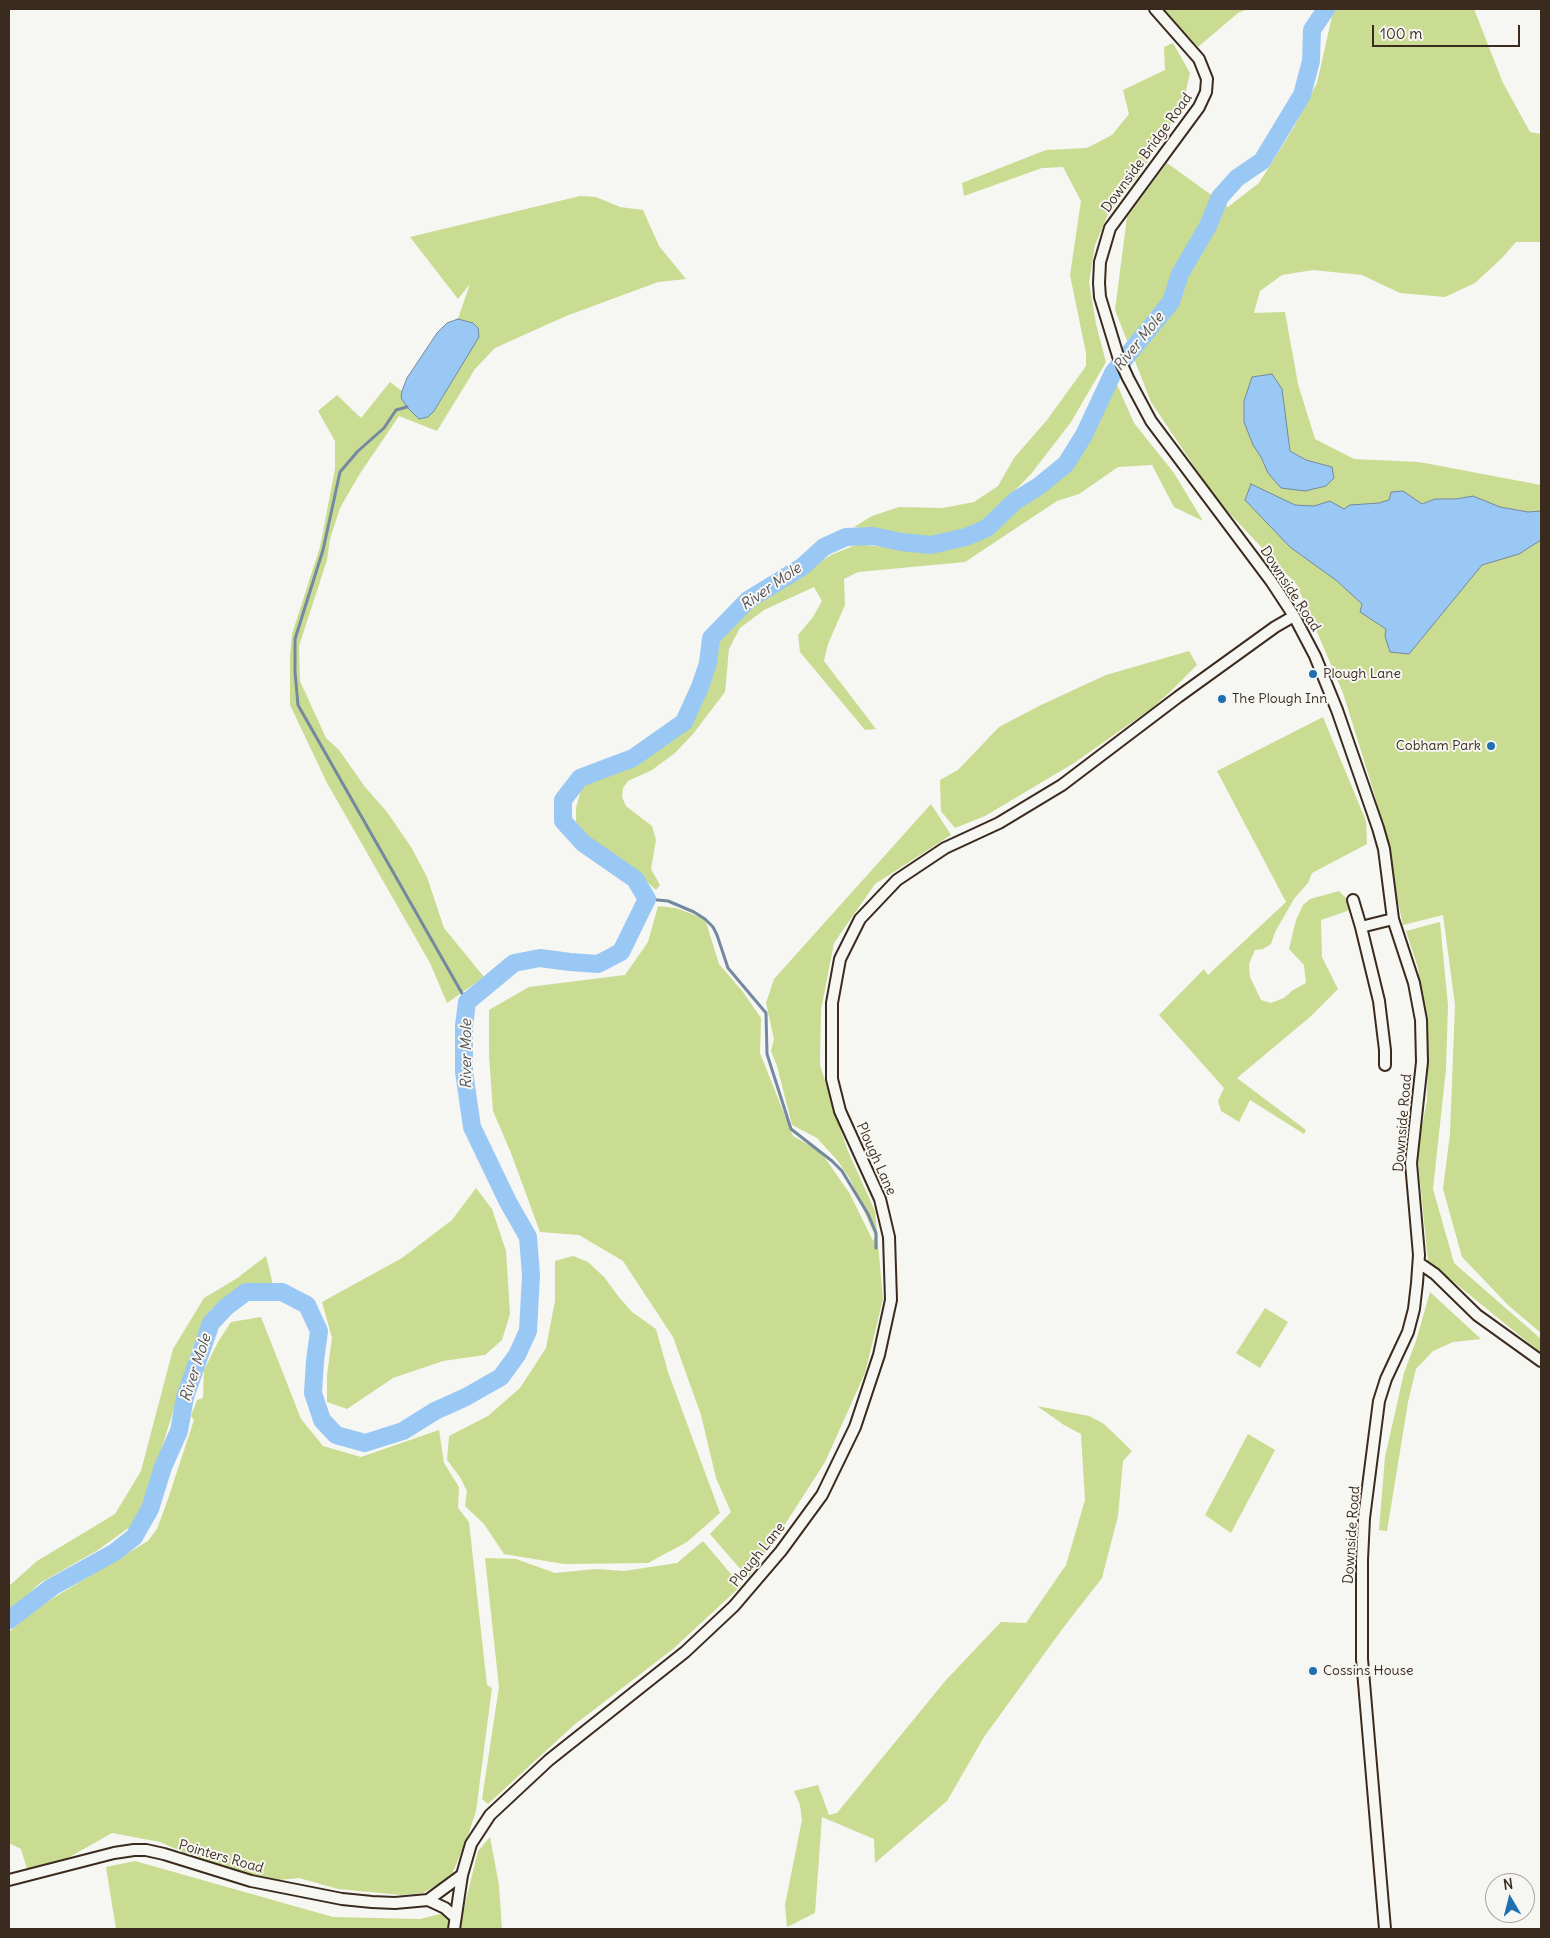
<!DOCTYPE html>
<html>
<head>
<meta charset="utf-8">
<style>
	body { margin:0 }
	#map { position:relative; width:1550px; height:1938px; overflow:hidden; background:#f6f6f2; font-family:Delius,sans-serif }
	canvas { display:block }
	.frame { position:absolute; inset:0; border:10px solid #3b2a1e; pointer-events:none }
	.north { position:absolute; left:1485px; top:1873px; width:50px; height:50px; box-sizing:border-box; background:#f6f6f2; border:1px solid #aba49d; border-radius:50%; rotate:352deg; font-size:14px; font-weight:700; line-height:20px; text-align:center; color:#3b2a1e }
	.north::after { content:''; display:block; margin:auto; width:18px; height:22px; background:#1f6fb2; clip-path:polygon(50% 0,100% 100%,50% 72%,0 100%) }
	.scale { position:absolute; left:1372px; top:25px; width:148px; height:22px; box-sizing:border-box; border:2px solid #3b2a1e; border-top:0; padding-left:6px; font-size:15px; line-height:18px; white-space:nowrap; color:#3b2a1e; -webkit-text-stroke:4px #f6f6f2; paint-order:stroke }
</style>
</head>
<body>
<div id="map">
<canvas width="1550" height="1938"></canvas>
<div class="frame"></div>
<div class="north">N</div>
<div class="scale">100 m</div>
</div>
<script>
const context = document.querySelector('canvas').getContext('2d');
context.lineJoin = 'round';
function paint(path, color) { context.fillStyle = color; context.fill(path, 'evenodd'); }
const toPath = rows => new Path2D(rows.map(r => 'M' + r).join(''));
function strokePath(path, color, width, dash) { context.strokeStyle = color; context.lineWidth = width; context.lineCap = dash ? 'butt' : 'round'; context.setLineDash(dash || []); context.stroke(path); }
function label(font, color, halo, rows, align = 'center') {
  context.font = font + ' Delius,sans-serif'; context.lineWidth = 4; context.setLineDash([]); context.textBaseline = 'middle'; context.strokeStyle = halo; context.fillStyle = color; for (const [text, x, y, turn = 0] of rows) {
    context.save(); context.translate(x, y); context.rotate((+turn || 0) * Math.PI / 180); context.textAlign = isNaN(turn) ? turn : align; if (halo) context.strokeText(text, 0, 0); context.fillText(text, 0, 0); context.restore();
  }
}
const green = toPath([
	[1163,9,1247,9,1238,13,1198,47],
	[1337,9,1474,9,1503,83,1530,132,1541,134,1541,242,1516,242,1502,258,1475,283,1445,297,1400,293,1362,275,1313,270,1282,275,1260,291,1254,313,1285,312,1298,384,1315,439,1354,459,1419,462,1541,485,1541,1333,1508,1305,1462,1257,1443,1189,1450,1134,1455,1005,1443,915,1403,925,1375,796,1343,693,1297,585,1216,499,1151,402,1115,310,1127,217,1167,163,1228,207,1259,183,1294,127,1317,83,1333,12],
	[1173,43,1190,73,1183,104,1139,175,1108,214,1095,245,1089,282,1096,324,1106,362,1071,422,1031,474,981,525,952,537,928,541,854,527,872,516,899,507,943,508,974,502,998,486,1014,458,1047,420,1086,366,1086,353,1070,275,1081,201,1063,167,1042,168,964,196,962,183,1046,150,1087,148,1112,135,1129,114,1123,90,1165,70,1164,47],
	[580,196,596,197,620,207,643,210,659,246,686,279,658,282,566,316,495,348,475,369,437,431,399,416,359,475,340,508,330,539,327,560,299,646,300,681,326,738,339,750,365,787,387,812,411,847,427,877,444,928,484,977,447,1003,430,963,327,783,290,705,290,656,292,634,320,547,335,469,335,441,318,411,337,395,361,418,390,382,402,391,402,398,407,407,419,419,428,417,440,402,458,370,473,323,458,319,470,284,458,299,410,237],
	[1115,380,1134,423,1174,473,1203,521,1174,507,1152,465,1118,467,1079,494,1057,501,965,562,858,572,844,579,845,605,828,644,824,661,876,729,865,730,800,652,798,635,813,617,822,601,814,587,764,610,740,628,729,649,725,692,693,734,675,753,652,770,628,781,623,788,622,797,626,806,652,826,656,840,651,869,660,885,656,890,627,864,598,844,576,826,576,808,582,786,683,732,704,693,715,643,733,623,764,599,831,555,858,544,916,551,954,545,989,533,1015,508,1073,465,1100,422],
	[1189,651,1197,665,1169,693,1152,708,1074,763,985,816,955,828,941,811,940,780,958,770,999,727,1041,705,1106,675],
	[1323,717,1366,821,1367,844,1312,873,1308,883,1294,899,1275,932,1271,944,1263,949,1255,950,1249,964,1250,977,1261,1000,1271,1003,1284,998,1293,990,1306,983,1304,965,1289,949,1296,920,1303,905,1310,899,1339,891,1349,901,1350,910,1321,920,1322,957,1338,989,1310,1017,1237,1078,1306,1130,1304,1134,1250,1100,1239,1122,1221,1111,1218,1101,1224,1088,1159,1015,1204,969,1208,975,1286,902,1217,771],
	[931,804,951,835,875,884,834,943,821,1010,820,1065,847,1149,875,1211,883,1299,865,1373,825,1462,782,1529,748,1578,710,1534,731,1512,716,1478,701,1415,673,1337,623,1261,579,1235,540,1232,511,1153,493,1111,489,1055,489,1010,529,987,625,975,648,942,658,906,676,908,705,919,719,964,743,992,761,1018,760,1053,793,1136,820,1151,850,1194,873,1241,875,1236,850,1179,837,1160,817,1138,792,1125,777,1066,771,1051,774,1039,766,1003,774,979],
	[1440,922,1448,1005,1446,1069,1433,1189,1454,1263,1541,1339,1541,1353,1428,1261,1417,1151,1427,1101,1428,1040,1418,968,1406,931],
	[476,1188,492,1209,506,1251,510,1314,502,1340,485,1355,443,1361,393,1378,347,1409,327,1402,327,1375,332,1338,322,1302,402,1258,452,1220],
	[266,1256,273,1285,247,1285,211,1309,193,1346,146,1500,131,1526,98,1550,40,1583,9,1612,9,1586,37,1561,115,1514,141,1471,173,1349,204,1298,236,1279],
	[573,1256,588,1262,604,1277,618,1296,632,1312,656,1329,668,1372,720,1513,687,1542,648,1563,564,1564,504,1554,484,1524,465,1506,467,1491,460,1477,447,1460,449,1436,488,1416,520,1388,546,1348,555,1301,555,1261],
	[1430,1292,1481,1339,1453,1342,1433,1351,1416,1369,1408,1402,1387,1531,1379,1530,1385,1457,1404,1373,1416,1341],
	[1265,1308,1288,1322,1260,1368,1236,1353],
	[261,1317,301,1419,323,1446,361,1457,439,1430,444,1463,459,1487,458,1508,469,1522,487,1685,492,1688,476,1811,467,1839,452,1874,437,1885,423,1893,401,1895,338,1889,299,1878,279,1880,222,1869,160,1842,112,1833,66,1859,27,1869,21,1849,9,1843,9,1632,40,1606,148,1541,157,1529,168,1499,194,1420,191,1416,197,1400,203,1398,204,1370,218,1342,231,1322],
	[1037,1406,1089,1416,1104,1424,1132,1451,1123,1461,1118,1516,1102,1578,1063,1628,984,1737,947,1801,875,1863,874,1839,822,1817,815,1913,787,1927,785,1905,802,1820,800,1805,794,1791,818,1785,829,1815,837,1813,946,1680,1001,1622,1026,1623,1066,1565,1085,1500,1081,1434,1064,1425],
	[1248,1434,1275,1450,1231,1533,1205,1515],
	[703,1541,741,1586,673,1649,574,1725,488,1804,482,1799,499,1687,485,1558,516,1559,555,1573,596,1569,624,1571,677,1563],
	[490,1837,499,1885,502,1929,116,1929,106,1867,135,1861,333,1917,420,1919,464,1908,478,1851]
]);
const water = toPath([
	[458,319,473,323,478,328,479,337,434,411,428,417,419,419,407,407,401,398,402,391,407,378,437,333,447,323,458,319],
	[1272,374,1282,389,1290,451,1306,460,1332,467,1334,478,1326,486,1305,491,1281,488,1268,473,1261,457,1253,445,1244,422,1244,401,1252,377,1272,374],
	[1251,484,1295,505,1314,506,1330,501,1344,509,1350,505,1379,503,1389,500,1391,492,1403,491,1422,504,1435,499,1456,499,1473,496,1500,507,1528,512,1541,511,1541,540,1519,554,1482,565,1409,654,1390,652,1385,636,1386,629,1360,612,1362,604,1337,581,1290,547,1245,500,1251,484]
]);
const stream = toPath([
	[407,407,396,410,384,428,358,451,340,472,323,550,295,639,295,672,298,705,467,1002],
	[647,899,668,901,694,912,705,919,713,927,717,935,728,968,766,1013,767,1054,791,1129,832,1161,842,1171,868,1214,876,1233,876,1248]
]);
const river = toPath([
	[9,1620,52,1587,115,1552,134,1537,150,1509,163,1467,179,1431,185,1397,211,1323,226,1307,246,1292,282,1292,307,1305,319,1331,315,1361,313,1393,322,1420,336,1435,365,1443,403,1431,435,1411,466,1397,501,1377,517,1355,528,1331,531,1275,528,1237,508,1202,472,1127,464,1072,464,1026,467,1002,514,963,540,958,570,962,598,964,621,952,647,899,635,879,583,843,563,821,563,800,580,778,633,758,684,722,700,687,708,663,711,638,748,600,802,567,824,547,846,537,873,536,901,542,931,545,966,537,987,528,1015,501,1039,486,1066,464,1084,435,1113,373,1171,302,1180,274,1208,226,1220,197,1237,178,1262,161,1302,95,1311,61,1312,30,1326,9]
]);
const minor = toPath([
	[1155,9,1199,59,1207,79,1206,92,1199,107,1110,228,1100,262,1099,283,1100,297,1118,356,1128,378,1151,421,1271,581,1294,616,1315,656,1337,710,1378,828,1384,849,1393,919,1414,983,1421,1020,1422,1062,1411,1163,1419,1255,1417,1283,1414,1309,1408,1332,1386,1379,1379,1401,1364,1518,1362,1560,1362,1659,1385,1929],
	[1353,900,1361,927,1393,919],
	[1361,927,1379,1001,1385,1050,1385,1065],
	[1419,1263,1435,1274,1477,1315,1541,1361],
	[9,1880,114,1853,134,1850,146,1850,164,1854,251,1881,342,1899,372,1902,395,1903,428,1900,462,1875],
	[428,1900,445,1908,455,1917],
	[454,1929,462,1875,471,1844,490,1815,549,1760,685,1652,734,1606,781,1551,822,1495,855,1427,879,1355,891,1300,889,1237,880,1199,840,1111,832,1079,832,1003,840,959,860,919,897,880,945,848,999,823,1062,785,1178,697,1275,627,1294,616]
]);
const markers = [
	[1313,674,5,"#1f6fb2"],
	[1222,699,5,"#1f6fb2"],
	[1491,746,5,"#1f6fb2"],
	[1313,1671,5,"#1f6fb2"]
];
const streetNames = [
	["Downside Bridge Road",1147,153,-54],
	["Downside Road",1290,589,57],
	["Downside Road",1403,1123,-85],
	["Plough Lane",876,1159,66],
	["Downside Road",1352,1535,-86],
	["Plough Lane",758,1555,-51],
	["Pointers Road",221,1857,16]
];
const poiNames = [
	["Plough Lane",1323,674],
	["The Plough Inn",1232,699],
	["Cobham Park",1481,746,"right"],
	["Cossins House",1323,1671]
];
const waterNames = [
	["River Mole",1139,342,-51],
	["River Mole",771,587,-35],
	["River Mole",467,1054,-90],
	["River Mole",196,1368,-72]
];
paint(green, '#c9dc91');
paint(water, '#9ac8f5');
strokePath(water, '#74899f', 1);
strokePath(stream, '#74899f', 3);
strokePath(river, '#9ac8f5', 18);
strokePath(minor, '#3b2a1e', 14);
strokePath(minor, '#f6f6f2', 10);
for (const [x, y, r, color] of markers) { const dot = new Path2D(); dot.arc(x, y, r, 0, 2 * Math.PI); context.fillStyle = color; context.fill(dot); strokePath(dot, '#f6f6f2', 2); }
label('14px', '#3b2a1e', '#f6f6f2', streetNames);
label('14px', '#3b2a1e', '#f6f6f2', poiNames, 'left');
label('italic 15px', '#535254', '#f6f6f2', waterNames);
</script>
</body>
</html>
